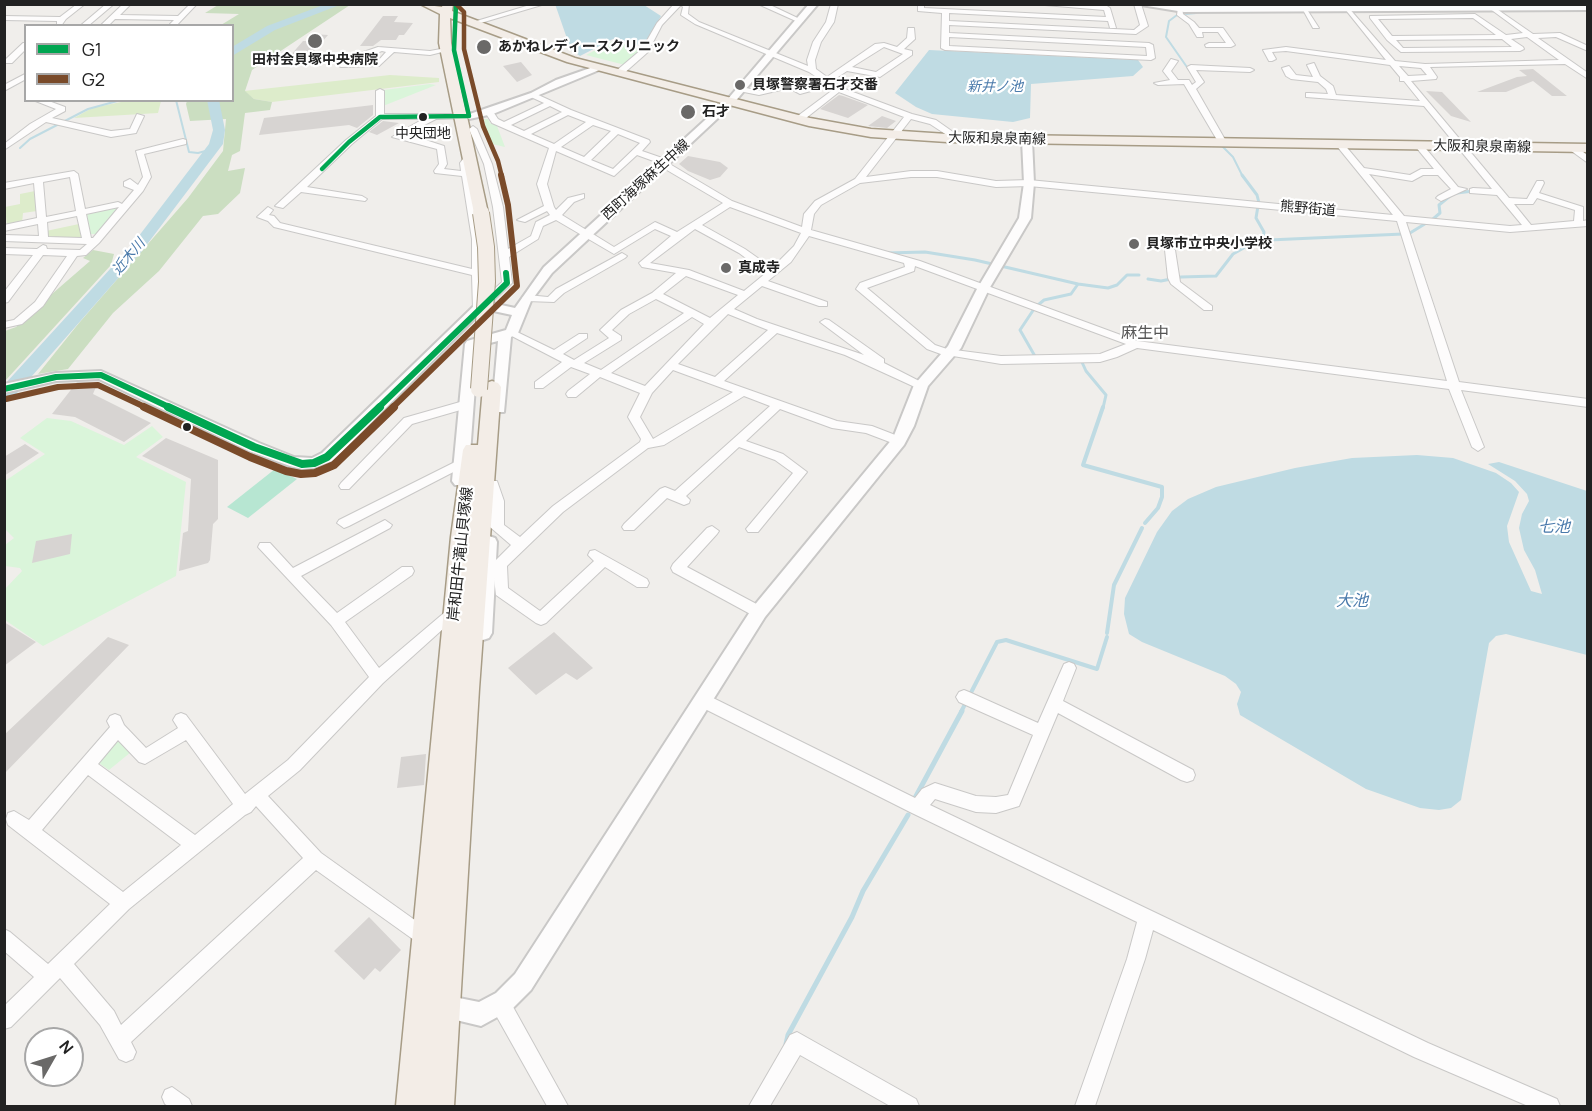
<!DOCTYPE html>
<html>
<head>
<meta charset="utf-8">
<style>
	body { margin:0 }
	#map { position:relative; width:1592px; height:1111px; overflow:hidden; background:#f0eeeb; font-family:Manrope,sans-serif }
	canvas { display:block }
	.frame { position:absolute; inset:0; border:6px solid #222; pointer-events:none }
	.legend { position:absolute; left:24px; top:24px; width:210px; height:78px; box-sizing:border-box; background:#fff; border:2px solid #a7a7a7; margin:0; padding:8px 10px; list-style:none; font-size:18px; color:#222 }
	.legend li { display:flex; align-items:center; gap:12px; height:30px }
	.legend b { width:30px; border:2px solid #a7a7a7 }
	.north { position:absolute; left:24px; top:1027px; width:60px; height:60px; box-sizing:border-box; background:#fff; border:2px solid #a7a7a7; border-radius:50%; rotate:51deg; font-size:16px; font-weight:700; line-height:24px; text-align:center; color:#222 }
	.north::after { content:''; display:block; margin:auto; width:21px; height:27px; background:#6a6968; clip-path:polygon(50% 0,100% 100%,50% 72%,0 100%) }
</style>
</head>
<body>
<div id="map">
<canvas width="1592" height="1111"></canvas>
<div class="frame"></div>
<ul class="legend">
<li><b style="height:8px;background:#00a651"></b>G1</li>
<li><b style="height:8px;background:#7a4b2a"></b>G2</li>
</ul>
<div class="north">N</div>
</div>
<script>
const context = document.querySelector('canvas').getContext('2d');
context.lineJoin = 'round';
function paint(path, color) { context.fillStyle = color; context.fill(path, 'evenodd'); }
const toPath = rows => new Path2D(rows.map(r => 'M' + r).join(''));
function strokePath(path, color, width, dash) { context.strokeStyle = color; context.lineWidth = width; context.lineCap = dash ? 'butt' : 'round'; context.setLineDash(dash || []); context.stroke(path); }
function label(font, color, halo, rows, align = 'center') {
  context.font = font + ' Manrope,"Noto Sans JP",sans-serif'; context.lineWidth = 4.5; context.setLineDash([]); context.textBaseline = 'middle'; context.strokeStyle = halo; context.fillStyle = color; for (const [text, x, y, turn = 0] of rows) {
    context.save(); context.translate(x, y); context.rotate((+turn || 0) * Math.PI / 180); context.textAlign = isNaN(turn) ? turn : align; if (halo) context.strokeText(text, 0, 0); context.fillText(text, 0, 0); context.restore();
  }
}
const grass = toPath([
	[390,75,439,78,439,82,272,102,254,99,244,91],
	[126,101,161,101,158,113,74,118,92,108],
	[35,191,37,211,23,213,22,223,7,226,5,207,20,204,20,194],
	[79,224,83,238,47,238,46,231]
]);
const forest = toPath([
	[218,5,350,5,252,70,245,91,254,99,272,102,270,110,245,113,240,151,232,155,228,171,245,168,240,193,218,214,203,216,159,271,113,313,68,369,38,374,79,323,188,198,223,151,226,119,190,121,186,104,187,101,232,100,232,26,221,25,239,14,205,13],
	[93,250,114,254,111,265,5,381,5,331,16,327,41,306,45,300,90,261,83,258]
]);
const park = toPath([
	[613,41,644,49,625,65,586,55],
	[430,84,436,85,383,106,384,90],
	[484,119,488,119,490,123,497,126,505,147,488,143],
	[123,205,97,234,90,234,87,213],
	[47,418,71,421,124,445,152,426,163,437,136,457,186,482,176,576,43,646,5,620,5,589,22,571,20,568,5,566,5,545,14,538,5,529,5,481,45,454,20,438],
	[114,740,119,740,131,752,109,770,96,761]
]);
const pitch = toPath([
	[275,469,297,479,248,518,227,507]
]);
const water = toPath([
	[555,4,644,5,661,16,644,46,613,39,580,56,571,50],
	[929,50,1138,60,1143,67,1133,76,1031,84,1030,118,1013,122,932,114,916,107,895,93],
	[1417,455,1453,458,1496,473,1511,483,1519,492,1507,526,1509,542,1531,591,1542,594,1535,570,1524,550,1519,528,1522,514,1529,501,1527,494,1515,481,1488,464,1499,462,1587,491,1587,655,1506,634,1496,636,1489,643,1461,800,1451,808,1439,810,1420,808,1366,789,1240,715,1237,704,1241,692,1236,684,1225,676,1142,642,1129,634,1124,614,1125,598,1157,532,1172,511,1188,499,1216,487,1295,468,1352,458]
]);
const streamFar3 = toPath([
	[1186,14,1196,13],
	[1177,15,1169,21,1166,37,1189,70],
	[176,100,189,152,198,153,213,149],
	[1222,146,1233,157,1243,177],
	[20,148,30,139,88,109,121,100]
]);
const streamFar2 = toPath([
	[1242,175,1257,195,1259,203],
	[1457,193,1473,191],
	[1433,219,1440,213,1439,205,1450,196],
	[1410,233,1428,222],
	[1269,240,1403,234],
	[1255,243,1265,241],
	[886,253,925,252,975,260,1078,284],
	[1148,279,1161,281,1181,277,1216,276,1233,254,1263,237,1264,232,1256,218,1258,206],
	[1038,305,1044,300,1071,294,1078,284,1108,288,1117,285,1127,275,1139,275],
	[1034,309,1020,330,1036,358],
	[1081,360,1086,371,1106,395,1103,408]
]);
const streamFar1 = toPath([
	[1103,407,1083,465,1162,487,1162,497,1158,508,1145,523],
	[1107,633,1114,585,1142,528],
	[961,712,997,642,1006,640,1097,669,1107,637]
]);
const stream = toPath([
	[915,798,962,711],
	[786,1044,788,1035,852,917,863,891,908,815]
]);
const river = toPath([
	[326,4,342,4,275,30,232,56,232,47,267,26,326,4],
	[207,100,219,100,225,130,223,144,142,251,10,401,4,403,4,385,132,245,209,144,213,130,207,100]
]);
const building = toPath([
	[383,16,398,16,394,22,413,23,404,35,399,35,396,40,381,40,373,46,360,46],
	[313,34,328,35,310,56,290,56,303,41,307,41],
	[521,62,532,75,517,82,503,66],
	[1533,69,1567,96,1552,96,1533,81,1506,92,1477,92,1517,77,1527,76,1519,70],
	[1426,91,1442,92,1471,122,1451,116],
	[839,95,843,96,868,105,848,118,820,109],
	[373,105,373,115,357,128,349,125,259,135,264,118],
	[882,116,896,121,887,128,868,126],
	[383,121,399,123,377,135,369,132],
	[688,156,720,162,728,168,720,177,710,180,688,171,679,164],
	[77,382,98,382,93,394,151,423,124,442,75,417,52,414],
	[166,438,218,460,218,519,213,524,210,560,208,563,179,571,183,533,188,531,191,479,142,456],
	[25,444,39,453,4,476,4,457],
	[72,534,70,554,32,563,36,541],
	[4,622,36,642,4,666],
	[554,632,593,668,577,680,566,673,536,695,508,668],
	[108,637,129,645,4,774,4,735],
	[426,754,424,785,397,788,401,757],
	[369,917,401,950,380,972,375,968,364,980,334,951]
]);
const minor = toPath([
	[77,4,85,4,66,19,61,26,57,25,57,21,4,20,4,16,60,17,77,4],
	[106,4,114,4,88,26,80,26,106,4],
	[123,4,131,4,120,15,178,16,190,4,197,4,176,26,170,24,174,20,115,19,108,26,100,26,123,4],
	[533,4,545,4,474,25,470,23,533,4],
	[674,4,689,4,688,14,699,22,808,66,807,60,813,42,826,22,831,4,838,4,834,22,821,42,815,60,816,69,827,77,875,44,884,43,897,47,907,38,908,28,914,28,915,39,904,49,912,51,912,55,880,77,847,71,832,81,845,89,912,114,936,120,963,139,956,141,930,124,911,119,866,177,911,171,937,171,996,181,1029,180,1393,215,1336,145,1343,143,1364,168,1410,175,1421,169,1434,169,1415,146,1419,143,1422,144,1458,187,1467,189,1441,201,1436,198,1438,196,1451,189,1438,175,1423,175,1412,181,1369,174,1404,216,1510,226,1522,225,1497,195,1470,193,1470,189,1473,188,1492,189,1424,106,1306,97,1306,93,1309,93,1328,94,1326,89,1318,82,1291,79,1286,76,1282,68,1289,66,1296,75,1313,77,1307,65,1314,63,1320,76,1333,86,1336,95,1420,101,1404,81,1400,81,1400,77,1390,65,1286,51,1272,52,1276,59,1272,61,1269,61,1263,50,1286,47,1386,60,1345,9,1347,6,1395,61,1425,64,1559,60,1527,37,1511,39,1523,47,1524,49,1520,51,1401,52,1387,40,1370,18,1370,16,1475,14,1506,35,1523,33,1489,8,1491,5,1533,34,1560,33,1588,46,1588,51,1556,37,1538,38,1588,73,1588,79,1565,64,1430,67,1437,77,1436,79,1411,81,1509,198,1527,199,1537,181,1543,181,1544,183,1539,193,1583,207,1583,221,1588,220,1588,226,1510,232,1406,222,1459,382,1588,399,1588,407,1461,390,1484,447,1478,451,1472,447,1449,389,1137,348,1117,357,1100,362,1001,364,953,356,949,357,927,349,856,289,860,283,905,267,904,263,809,236,791,262,768,281,827,302,827,306,819,306,762,286,734,309,757,319,864,355,820,322,825,319,829,320,884,359,884,363,927,385,925,388,917,388,845,355,777,333,724,381,837,421,872,426,903,438,905,441,903,444,895,444,866,433,832,428,780,409,746,441,783,454,807,472,758,532,748,532,746,529,793,473,775,460,739,447,686,496,690,500,689,503,684,505,667,498,634,530,624,530,622,527,624,524,660,489,665,487,675,491,770,406,744,396,664,445,648,448,563,512,507,566,508,588,540,611,594,561,588,555,590,551,595,550,647,579,649,583,647,587,637,587,605,567,546,623,541,625,536,623,496,595,494,578,482,586,477,585,475,581,511,545,490,527,492,501,487,484,489,481,497,481,504,501,504,525,520,537,553,506,640,442,641,439,628,417,640,393,600,377,576,397,568,397,566,394,568,391,590,374,571,367,543,388,535,388,535,382,562,362,506,333,511,330,515,331,554,350,579,334,587,334,587,338,563,354,574,360,609,338,600,330,621,310,652,293,676,273,642,267,639,263,671,236,655,229,614,254,556,220,543,226,538,239,509,257,512,283,486,308,478,312,473,309,472,275,274,227,268,221,257,217,268,207,273,210,269,215,274,216,280,223,472,269,472,239,462,176,435,173,434,171,439,164,437,149,392,137,423,119,382,119,352,144,307,187,362,196,367,199,365,201,301,192,283,208,275,206,346,140,376,116,376,91,380,89,384,91,384,114,469,114,473,116,469,118,436,119,407,134,444,146,447,164,444,169,461,171,460,163,466,155,473,157,468,163,482,239,483,299,502,282,493,207,484,164,469,129,473,126,477,129,492,164,503,207,508,249,531,236,536,222,550,215,547,211,525,222,517,220,544,206,537,184,549,148,492,123,485,112,492,110,498,119,504,122,544,103,531,97,531,93,534,93,571,110,649,140,650,142,642,151,668,160,668,163,732,201,802,227,804,214,815,201,855,179,904,117,839,92,801,122,795,122,795,118,834,89,829,86,800,94,789,88,759,95,739,91,739,87,742,87,759,91,790,83,801,89,824,82,809,72,695,24,681,15,683,7,681,5,662,25,648,52,622,75,616,75,616,71,642,49,657,23,674,4],
	[1473,18,1496,35,1392,36,1378,19,1473,18],
	[1502,39,1512,47,1403,48,1396,40,1502,39],
	[884,47,903,54,876,72,852,67,884,47],
	[1399,66,1421,68,1427,75,1408,76,1399,66],
	[550,106,562,112,524,131,511,125,550,106],
	[568,115,586,122,554,144,531,134,568,115],
	[593,125,611,131,584,157,561,147,593,125],
	[618,134,640,143,613,169,591,160,618,134],
	[556,151,614,176,637,155,659,163,660,166,723,203,677,232,655,222,614,247,562,215,574,202,584,198,584,194,568,198,556,210,554,207,547,184,556,151],
	[911,177,937,177,996,187,1029,186,1397,221,1447,381,1137,341,920,261,811,230,814,214,821,205,860,183,911,177],
	[1537,198,1575,210,1574,221,1531,225,1514,204,1533,204,1537,198],
	[730,207,801,233,794,246,772,268,745,249,702,225,730,207],
	[695,229,739,253,766,273,744,291,689,270,650,263,695,229],
	[915,266,1126,344,1100,354,1001,356,947,349,935,345,867,288,914,271,915,266],
	[686,276,738,295,710,318,663,294,686,276],
	[656,299,684,313,601,370,584,363,621,340,621,336,612,330,629,314,656,299],
	[728,314,768,330,715,377,678,364,728,314],
	[692,317,704,324,645,386,611,373,692,317],
	[673,370,733,392,653,439,640,417,652,393,673,370],
	[758,4,768,4,804,21,798,22,758,4],
	[918,4,924,4,924,8,1106,17,1104,10,1033,4,1107,6,1110,8,1116,28,1110,28,1108,21,949,13,949,21,1134,30,1140,25,1134,4,1141,4,1148,26,1136,34,949,25,949,33,1149,43,1153,45,1155,58,1151,60,945,50,941,48,942,13,918,11,918,4],
	[949,37,1146,47,1147,56,949,46,949,37],
	[1178,8,1182,8,1183,14,1194,22,1199,28,1223,28,1235,45,1231,47,1206,47,1205,45,1209,43,1226,43,1218,32,1202,32,1203,37,1197,37,1189,24,1177,15,1178,8],
	[1302,8,1306,8,1319,28,1313,28,1302,8],
	[23,43,26,43,26,49,12,63,6,63,6,59,23,43],
	[378,47,430,51,446,48,450,50,430,55,394,52,379,66,341,67,337,65,343,59,378,47],
	[382,51,386,52,377,62,349,63,382,51],
	[1171,59,1178,61,1171,71,1178,80,1189,80,1192,85,1196,82,1187,67,1191,65,1250,68,1254,70,1250,72,1196,70,1204,82,1196,89,1227,143,1226,145,1220,145,1184,84,1158,85,1154,83,1170,80,1163,71,1171,59],
	[25,74,26,79,4,91,4,85,25,74],
	[33,100,46,100,65,107,65,111,52,118,111,131,130,129,137,114,144,116,136,133,111,137,46,122,4,150,4,144,30,124,56,109,33,100],
	[183,139,186,140,186,144,144,154,151,177,143,191,99,243,86,255,77,256,43,306,22,324,4,328,4,322,14,320,35,302,67,256,43,255,8,302,4,303,4,292,33,255,4,254,4,248,37,249,43,245,46,246,47,249,80,250,87,244,4,241,4,235,39,236,38,224,4,231,4,225,37,218,34,183,4,189,4,183,74,171,78,174,85,209,118,202,122,204,134,190,124,186,124,182,130,179,138,185,143,177,136,151,183,139],
	[70,177,76,211,46,217,43,182,70,177],
	[119,207,93,238,91,238,86,214,119,207],
	[77,216,82,238,48,237,47,222,77,216],
	[1570,146,1576,146,1588,156,1588,163,1570,150,1570,146],
	[1170,247,1175,250,1180,282,1212,306,1212,310,1204,310,1171,284,1168,278,1165,250,1170,247],
	[622,253,627,256,625,258,564,293,554,302,527,301,522,298,527,295,548,297,556,289,622,253],
	[467,400,471,401,473,404,471,407,412,424,349,489,341,489,339,486,341,483,404,418,467,400],
	[461,459,467,463,465,466,349,526,344,528,337,523,339,520,461,459],
	[385,520,392,525,390,528,301,576,337,613,402,567,412,567,414,571,412,575,345,622,379,668,451,607,461,607,463,611,383,683,300,770,268,796,321,853,433,933,436,939,433,945,427,948,421,945,316,870,131,1042,136,1052,133,1059,126,1062,119,1059,100,1025,60,978,11,1027,4,1029,4,1006,34,977,4,951,4,929,10,932,48,964,110,904,8,825,6,819,8,813,14,811,29,820,110,727,107,721,110,716,115,714,120,716,124,725,146,748,178,728,173,720,176,715,181,713,186,715,245,794,288,760,369,677,331,625,258,547,260,543,270,543,293,568,385,520],
	[118,740,139,762,145,764,186,740,233,804,195,835,98,764,118,740],
	[88,775,181,845,123,892,42,830,88,775],
	[256,806,303,858,121,1025,114,1011,74,964,129,909,245,815,251,812,256,806],
	[712,526,719,531,717,534,687,567,764,608,766,612,764,616,754,616,673,572,671,568,673,564,707,528,712,526],
	[1069,662,1074,664,1076,668,1063,701,1193,770,1195,775,1193,780,1187,782,1181,780,1058,713,1019,806,996,813,976,812,935,799,930,805,1428,1043,1557,1099,1560,1106,1528,1106,1414,1057,1153,930,1145,959,1095,1106,1075,1106,1127,959,1137,922,912,813,697,705,694,700,697,695,702,693,707,695,915,798,922,789,935,783,976,796,996,797,1008,795,1033,735,959,702,956,697,959,692,964,690,969,692,1038,723,1064,664,1069,662],
	[500,994,507,996,568,1106,547,1106,493,1010,491,1003,493,996,500,994],
	[797,1032,916,1099,919,1106,890,1106,800,1055,770,1106,749,1106,790,1035,797,1032],
	[172,1087,189,1099,192,1106,168,1106,165,1104,162,1097,165,1090,172,1087]
]);
const tertiary = toPath([
	[809,4,818,4,733,104,552,273,531,301,518,333,511,337,504,412,494,412,492,409,498,341,478,346,468,481,465,485,455,485,452,481,465,344,467,341,506,330,512,315,484,309,342,452,332,461,314,468,302,469,290,466,249,451,99,379,56,381,4,393,4,384,56,373,101,371,259,443,294,457,312,458,322,453,478,302,483,301,515,308,544,267,727,100,809,4],
	[1135,4,1184,6,1588,4,1588,10,1184,12,1135,4],
	[596,66,604,68,493,114,469,119,464,116,531,93,556,80,596,66],
	[1027,137,1032,140,1034,183,1031,218,989,289,961,348,928,386,914,426,904,445,765,617,531,990,512,1009,481,1026,431,1014,427,1006,431,998,439,994,479,1002,496,993,515,974,753,607,893,438,914,385,948,346,977,289,1019,218,1024,183,1022,140,1027,137],
	[489,536,495,538,497,542,492,633,489,638,483,640,477,638,474,633,481,542,483,538,489,536]
]);
const primary = toPath([
	[420,4,442,7,443,4,453,4,452,11,575,58,810,118,871,129,947,134,1588,144,1588,152,947,142,871,137,809,126,567,62,450,18,451,43,488,213,481,217,474,213,439,43,440,14,420,4],
	[492,381,498,383,501,387,479,689,454,1106,396,1106,451,537,463,450,466,445,478,445,483,387,486,383,492,381]
]);
const primaryBridge = toPath([
	[479,389,487,282,486,247,481,213]
]);
const bus1Far2 = toPath([
	[456,4,454,50,469,116],
	[322,169,349,142,380,117,469,116]
]);
const bus1Far1 = toPath([
	[4,389,56,377,101,375,171,408],
	[378,408,507,283,506,273]
]);
const bus1 = toPath([
	[168,407,254,447,302,464,314,463,327,457,380,407]
]);
const bus2Far2 = toPath([
	[456,4,464,12,464,49,483,126,498,161,502,177]
]);
const bus2Far1 = toPath([
	[6,399,58,387,98,385,147,408],
	[392,408,517,286,508,205,501,175]
]);
const bus2 = toPath([
	[144,407,250,457,286,471,301,474,315,473,334,465,394,407]
]);
const markers = [
	[315,41,8,"#6a6968"],
	[484,47,8,"#6a6968"],
	[740,85,6,"#6a6968"],
	[688,112,8,"#6a6968"],
	[423,117,5,"#222"],
	[1134,244,6,"#6a6968"],
	[726,268,6,"#6a6968"],
	[187,427,5,"#222"]
];
const farPoinames = [
	["あかねレディースクリニック",498,47],
	["田村会貝塚中央病院",315,60,"center"],
	["貝塚警察署石才交番",752,85],
	["石才",702,112],
	["貝塚市立中央小学校",1146,244],
	["真成寺",738,268]
];
const farWaternames = [
	["新井ノ池",995,87],
	["近木川",129,257,-50]
];
const busNames = [
	["中央団地",423,134]
];
const farStreetnames = [
	["大阪和泉泉南線",997,139,1],
	["大阪和泉泉南線",1482,147,1],
	["西町海塚麻生中線",646,180,-42],
	["熊野街道",1308,209,5]
];
const streetNames = [
	["岸和田牛滝山貝塚線",461,554,-84]
];
const neighbourhoodNames = [
	["麻生中",1145,334]
];
const waterNames = [
	["七池",1554,528],
	["大池",1352,602]
];
paint(grass, '#ddeccb');
paint(forest, '#cbdec1');
paint(park, '#daf5da');
paint(pitch, '#b7e6d2');
paint(water, '#bfdbe3');
strokePath(streamFar3, '#bfdbe3', 2);
strokePath(streamFar2, '#bfdbe3', 3);
strokePath(streamFar1, '#bfdbe3', 4);
strokePath(stream, '#bfdbe3', 5);
paint(river, '#bfdbe3');
paint(building, '#d7d4d2');
strokePath(minor, '#c9c8c7', 2);
strokePath(tertiary, '#c9c8c7', 4);
strokePath(primary, '#a79c86', 3);
paint(minor, '#fdfcfc');
paint(tertiary, '#fdfcfc');
paint(primary, '#f3ede7');
strokePath(primaryBridge, '#a79c86', 18, []);
strokePath(primaryBridge, '#f3ede7', 16);
strokePath(bus1Far2, '#00a651', 4.5);
strokePath(bus1Far1, '#00a651', 6);
strokePath(bus1, '#00a651', 8);
strokePath(bus2Far2, '#7a4b2a', 4.5);
strokePath(bus2Far1, '#7a4b2a', 6);
strokePath(bus2, '#7a4b2a', 8);
for (const [x, y, r, color] of markers) { const dot = new Path2D(); dot.arc(x, y, r, 0, 2 * Math.PI); context.fillStyle = color; context.fill(dot); strokePath(dot, '#fff', 2); }
label('bold 14px', '#222', '#fff', farPoinames, 'left');
label('italic 14px', '#4a7aab', '#fff', farWaternames);
label('14px', '#222', '#fff', busNames);
label('14px', '#222', '#fff', farStreetnames);
label('15px', '#222', '#fff', streetNames);
label('16px', '#555', '#fff', neighbourhoodNames);
label('italic 16px', '#4a7aab', '#fff', waterNames);
</script>
</body>
</html>
